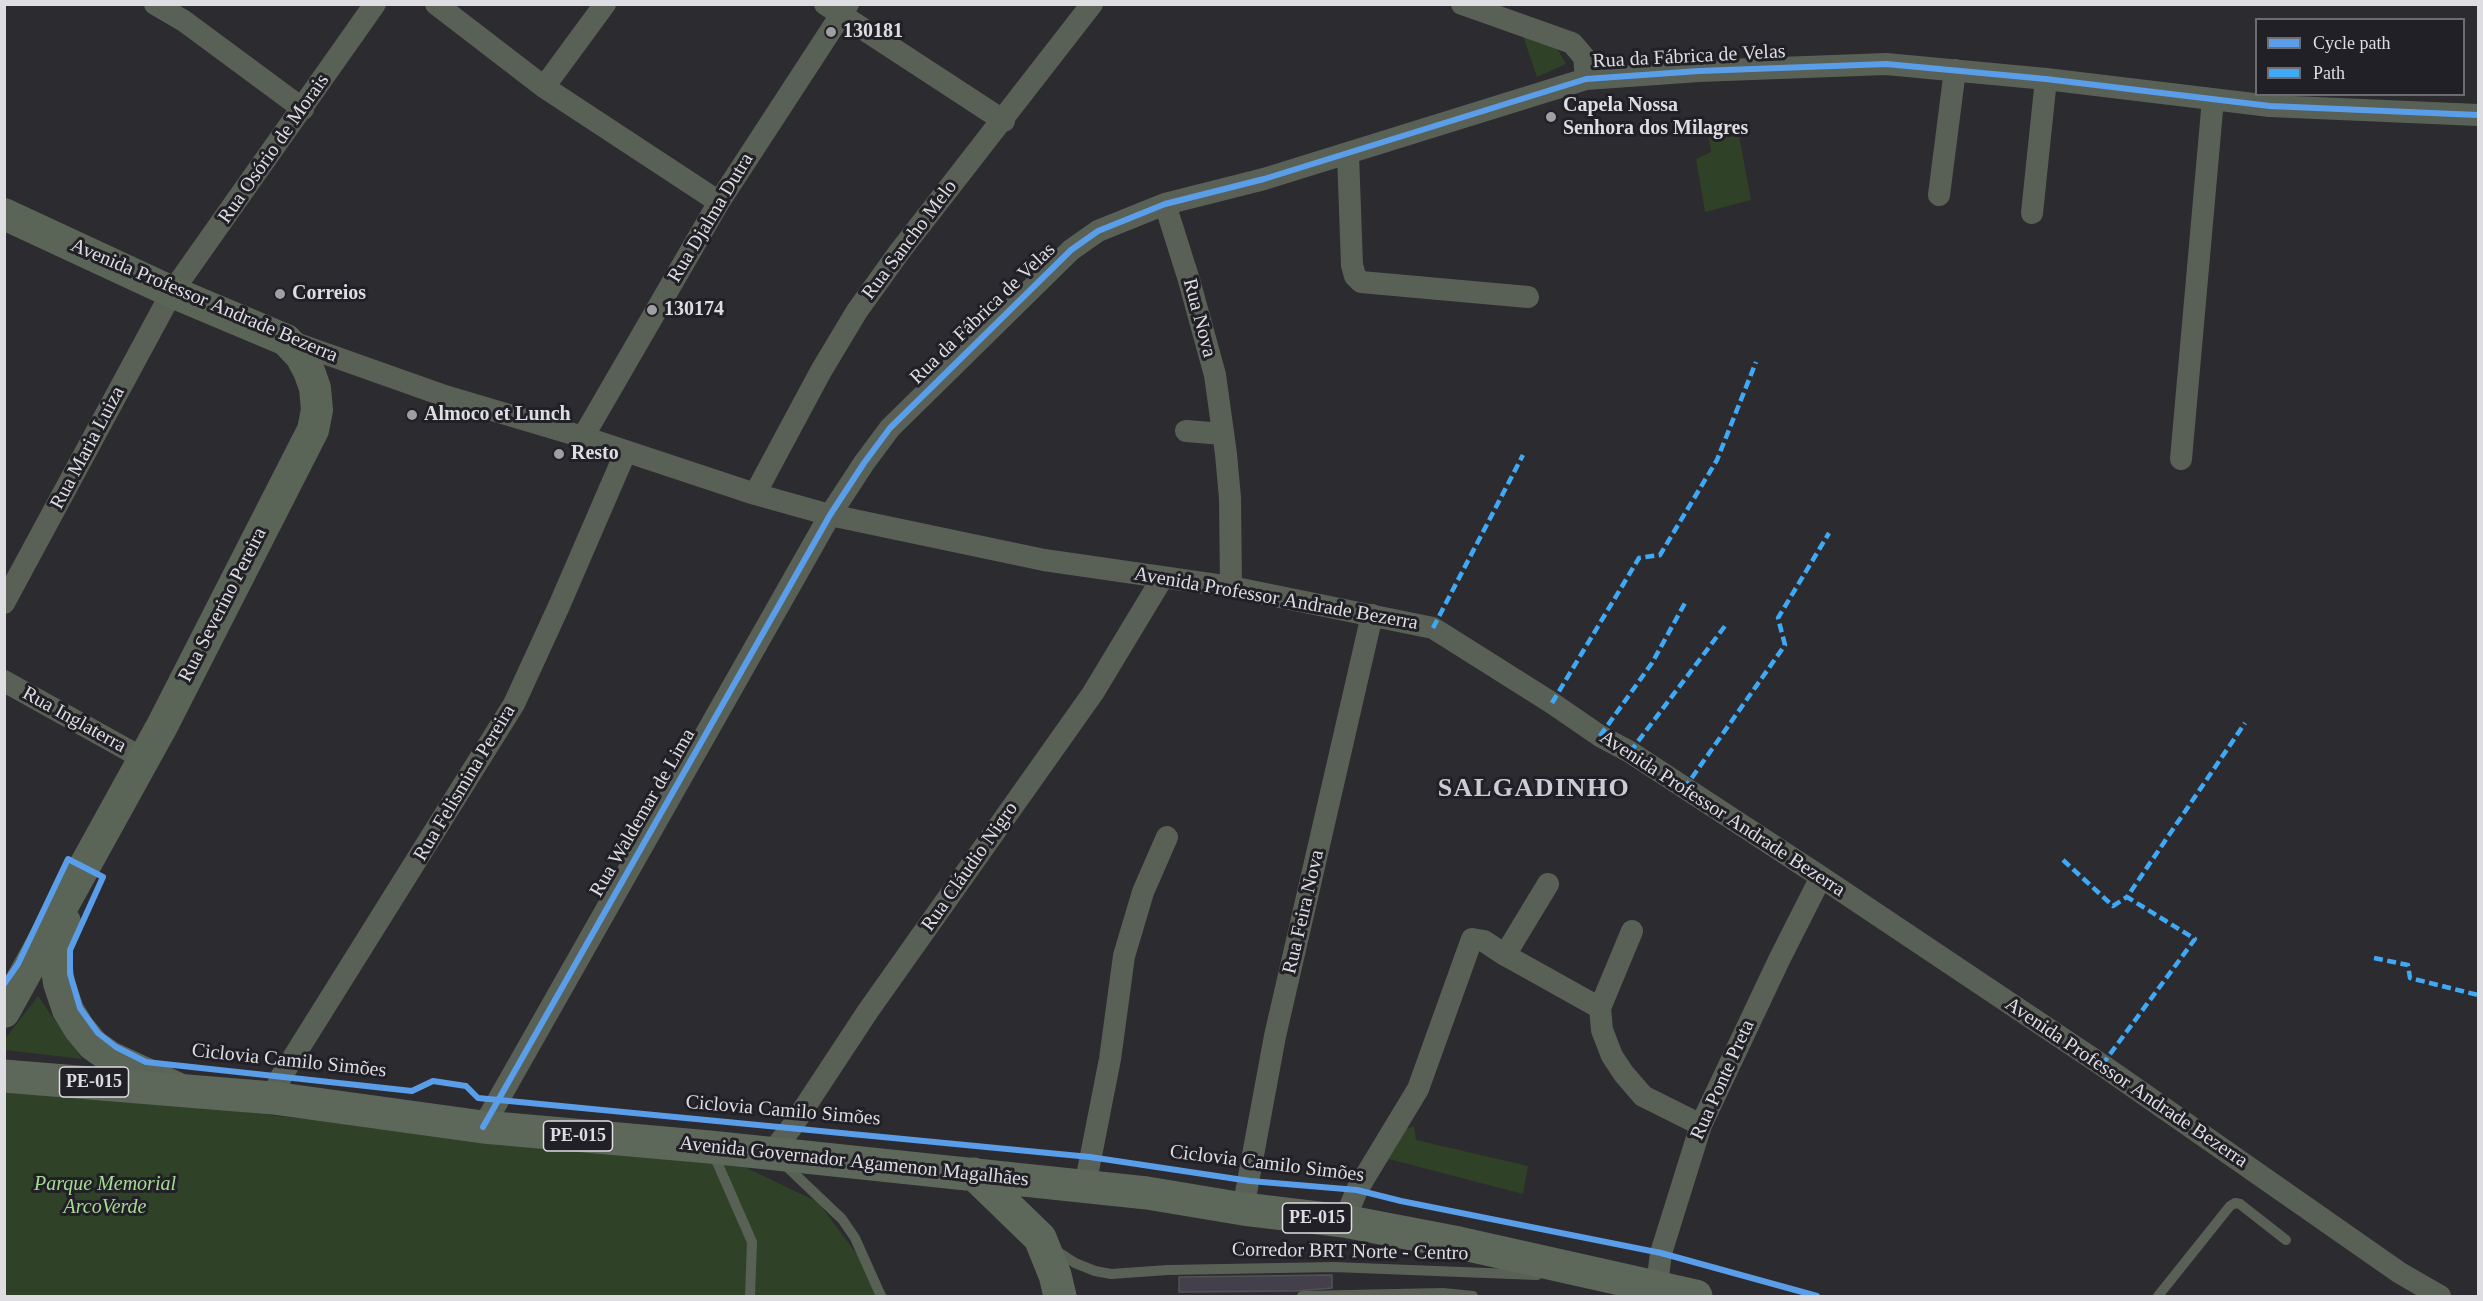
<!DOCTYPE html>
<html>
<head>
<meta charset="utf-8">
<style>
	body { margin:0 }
	#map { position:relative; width:2483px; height:1301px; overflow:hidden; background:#2c2b2f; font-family:Georgia,serif }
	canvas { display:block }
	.frame { position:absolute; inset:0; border:6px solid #dedde1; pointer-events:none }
	.legend { position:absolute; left:2255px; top:18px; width:210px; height:78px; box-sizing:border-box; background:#222027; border:2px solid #6d6c71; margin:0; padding:8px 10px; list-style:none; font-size:18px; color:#dedde1 }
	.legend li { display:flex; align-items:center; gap:12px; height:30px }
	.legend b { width:30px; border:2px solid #6d6c71 }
</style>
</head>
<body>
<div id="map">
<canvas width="2483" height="1301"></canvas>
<div class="frame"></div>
<ul class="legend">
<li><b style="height:8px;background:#5a9eea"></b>Cycle path</li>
<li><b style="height:8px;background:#3fa9f5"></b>Path</li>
</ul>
</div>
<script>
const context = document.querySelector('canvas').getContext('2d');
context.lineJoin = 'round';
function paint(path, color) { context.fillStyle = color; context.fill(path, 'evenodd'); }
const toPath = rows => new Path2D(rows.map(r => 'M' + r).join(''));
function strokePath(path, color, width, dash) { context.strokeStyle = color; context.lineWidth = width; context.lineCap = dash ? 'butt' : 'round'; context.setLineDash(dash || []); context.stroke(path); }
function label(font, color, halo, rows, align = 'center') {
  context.font = font + ' Georgia,serif'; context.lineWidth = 6; context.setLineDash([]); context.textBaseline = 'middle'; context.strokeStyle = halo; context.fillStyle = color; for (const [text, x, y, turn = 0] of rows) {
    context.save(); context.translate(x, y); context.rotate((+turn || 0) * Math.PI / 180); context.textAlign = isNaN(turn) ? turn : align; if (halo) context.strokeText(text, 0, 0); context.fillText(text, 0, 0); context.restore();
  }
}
const green = toPath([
	[1523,36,1551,38,1566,64,1537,77],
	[1737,125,1751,200,1705,212,1696,159,1711,152,1708,133],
	[38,996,82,1059,5,1050,5,1039],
	[5,1084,296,1118,715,1153,818,1202,888,1296,5,1296],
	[1414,1126,1416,1140,1528,1166,1523,1194,1381,1157,1399,1132]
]);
const building = toPath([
	[1332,1275,1332,1288,1297,1291,1179,1292,1179,1277,1332,1275]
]);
const lane = toPath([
	[713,1153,752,1242,750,1296],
	[783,1163,842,1219,855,1238,881,1296],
	[1055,1250,1075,1263,1095,1271,1111,1274,1168,1270,1334,1267,1537,1275],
	[1302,1296,1443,1293,1473,1296],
	[2158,1296,2230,1206,2235,1203,2240,1204,2286,1240]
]);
const street = toPath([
	[155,4,184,21,303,109],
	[436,4,544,87,719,202],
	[825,4,1004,121],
	[1462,4,1572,43,1584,57,1586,79],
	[544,87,605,4],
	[1348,154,1352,265,1355,276,1361,282,1528,297],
	[1939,195,1955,70],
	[1165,204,1189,280,1215,375,1226,454,1230,498,1231,587],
	[2032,213,2046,79],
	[287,340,445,396,583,437,755,494,830,515,1044,560,1231,587,1433,628,1552,703,1600,736,1630,752,1821,877,2102,1065,2400,1273,2440,1296],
	[1186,431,1223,434],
	[583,437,719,202,848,4],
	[2181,459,2213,99],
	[755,494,821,371,857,311,900,251,1092,4],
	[4,603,172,292,375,4],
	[4,681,144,759],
	[1632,931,1600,1008,1602,1030,1612,1056,1624,1074,1643,1096,1701,1125],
	[1505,955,1548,884],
	[273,1098,281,1077,514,704,559,606,626,451],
	[483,1127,830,515,864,463,890,428,946,373,1071,250,1098,231,1165,204,1264,179,1586,79,1699,71,1886,64,2046,79,2270,106,2478,115],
	[771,1153,791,1128,868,1011,1093,693,1163,577],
	[1085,1186,1110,1059,1124,956,1143,892,1167,837],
	[1243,1209,1275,1036,1372,615],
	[1344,1221,1357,1190,1418,1089,1472,939,1484,941,1505,955,1600,1008],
	[1656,1293,1661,1253,1701,1125,1779,960,1821,877]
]);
const secondary = toPath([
	[4,214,172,292,286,340,301,356,309,371,315,388,317,410,313,430,162,726,4,1012],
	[65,922,57,943,56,962,59,983,68,1010,79,1028,93,1045,110,1057,177,1088]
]);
const highway = toPath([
	[4,1076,273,1098,483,1127,710,1147,1147,1193,1243,1209,1344,1221,1459,1243,1696,1296],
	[974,1174,1040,1238,1055,1275,1060,1296]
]);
const quiet = toPath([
	[1433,628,1523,455],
	[1552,703,1639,558,1660,555,1717,460,1756,362],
	[1600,736,1652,663,1685,603],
	[1630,752,1725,626],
	[1684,789,1785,645,1778,618,1829,533],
	[2063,860,2113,906,2127,897],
	[2374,958,2408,965,2410,978,2478,995],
	[2102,1065,2195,939,2127,897,2245,723]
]);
const cycleway = toPath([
	[4,984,18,964,68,859,103,877,70,950,70,974,80,1008,98,1033,116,1047,146,1062,412,1091,433,1081,466,1086,478,1098,1090,1157,1250,1181,1357,1190,1401,1201,1661,1253,1817,1296],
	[483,1127,830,515,864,463,890,428,946,373,1071,250,1098,231,1165,204,1264,179,1586,79,1699,71,1886,64,2046,79,2270,106,2478,115]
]);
const markers = [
	[831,32,6,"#a09fa3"],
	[1551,117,6,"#a09fa3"],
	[280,294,6,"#a09fa3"],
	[652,310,6,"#a09fa3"],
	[412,415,6,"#a09fa3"],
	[559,454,6,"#a09fa3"]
];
const shields = [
	[94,1082,69],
	[578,1136,69],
	[1317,1218,69]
];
const shieldNames = [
	["PE-015",94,1082],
	["PE-015",578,1136],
	["PE-015",1317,1218]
];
const poiNames = [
	["130181",843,32],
	["Capela Nossa",1563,106],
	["Senhora dos Milagres",1563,129],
	["Correios",292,294],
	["130174",664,310],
	["Almoco et Lunch",424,415],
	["Resto",571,454]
];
const streetNames = [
	["Rua da Fábrica de Velas",1689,57,-3],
	["Rua Osório de Morais",274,149,-55],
	["Rua Djalma Dutra",711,218,-59],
	["Rua Sancho Melo",910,240,-53],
	["Avenida Professor Andrade Bezerra",204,301,23],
	["Rua da Fábrica de Velas",983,314,-44],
	["Rua Nova",1199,318,75],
	["Rua Maria Luiza",88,448,-62],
	["Avenida Professor Andrade Bezerra",1276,599,10],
	["Rua Severino Pereira",223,605,-63],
	["Rua Inglaterra",74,720,29],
	["Rua Felismina Pereira",465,783,-59],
	["Rua Waldemar de Lima",643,813,-60],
	["Avenida Professor Andrade Bezerra",1722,814,33],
	["Rua Cláudio Nigro",970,867,-55],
	["Rua Feira Nova",1304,912,-77],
	["Ciclovia Camilo Simões",289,1061,6],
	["Rua Ponte Preta",1723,1080,-66],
	["Avenida Professor Andrade Bezerra",2126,1083,34],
	["Ciclovia Camilo Simões",783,1111,5],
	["Avenida Governador Agamenon Magalhães",854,1162,6],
	["Ciclovia Camilo Simões",1267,1164,7],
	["Corredor BRT Norte - Centro",1350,1252,1]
];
const parkNames = [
	["Parque Memorial",105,1185],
	["ArcoVerde",105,1208]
];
const districtNames = [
	["SALGADINHO",1534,789]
];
paint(green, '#2f4127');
paint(building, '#43404c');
strokePath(building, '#525255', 1.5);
strokePath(lane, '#596156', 10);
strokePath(street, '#596156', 22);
strokePath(secondary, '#5a6457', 32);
strokePath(highway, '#5d675a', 33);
strokePath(quiet, '#3fa9f5', 4.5, [9, 4.5]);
strokePath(cycleway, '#5a9eea', 6);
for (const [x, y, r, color] of markers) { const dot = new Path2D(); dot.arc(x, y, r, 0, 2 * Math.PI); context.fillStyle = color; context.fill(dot); strokePath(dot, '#222027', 2); }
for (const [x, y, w] of shields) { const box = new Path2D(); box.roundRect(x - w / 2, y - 15, w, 30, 4.5); context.fillStyle = '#222027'; context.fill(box); strokePath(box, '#dedde1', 1.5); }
label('bold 18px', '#dedde1', null, shieldNames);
label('bold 20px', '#dedde1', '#222027', poiNames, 'left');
label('20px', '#dedde1', '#222027', streetNames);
label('italic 20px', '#a6dc91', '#222027', parkNames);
context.letterSpacing = '1.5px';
label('bold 26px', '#cdccd4', '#222027', districtNames);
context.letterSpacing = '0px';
</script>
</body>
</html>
